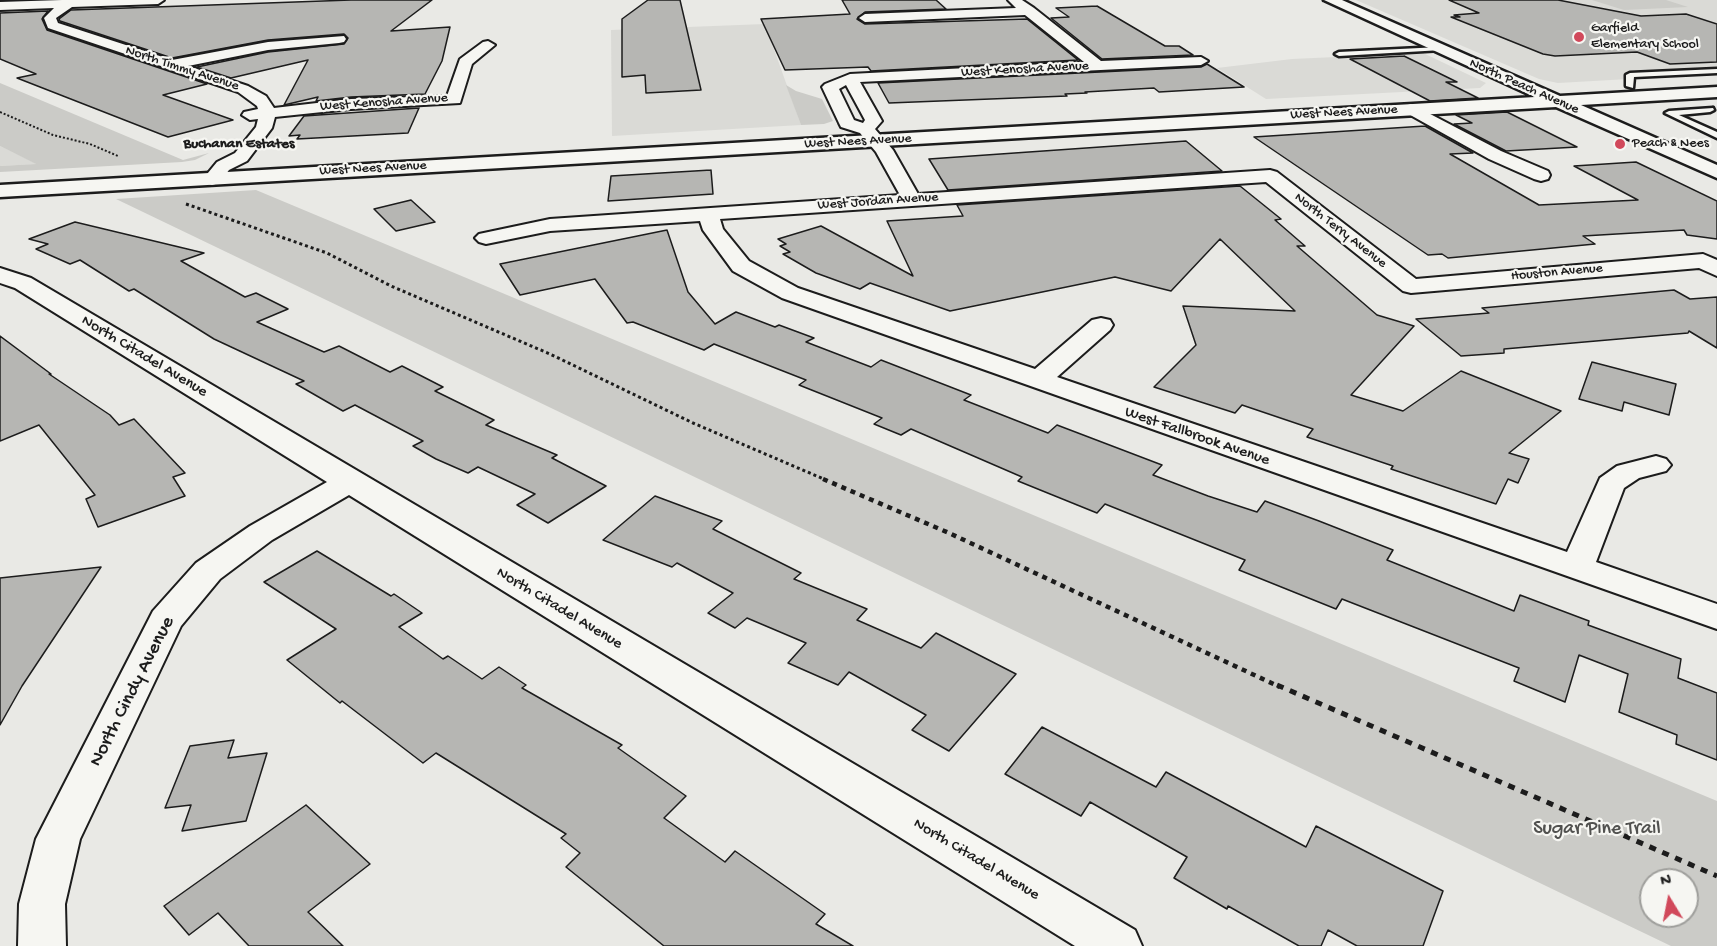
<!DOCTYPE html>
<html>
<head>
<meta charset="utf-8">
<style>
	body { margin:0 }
	#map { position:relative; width:1717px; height:946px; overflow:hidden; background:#e9e9e5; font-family:"Gochi Hand",sans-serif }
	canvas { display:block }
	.north { position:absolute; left:1639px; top:868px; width:60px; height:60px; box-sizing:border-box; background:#f6f6f2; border:2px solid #9f9f9c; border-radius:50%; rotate:350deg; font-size:16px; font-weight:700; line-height:24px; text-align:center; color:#1c1c1c }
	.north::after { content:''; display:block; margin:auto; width:21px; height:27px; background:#d1495b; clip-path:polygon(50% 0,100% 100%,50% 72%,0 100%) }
</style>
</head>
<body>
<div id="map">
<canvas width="1717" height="946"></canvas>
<div class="north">N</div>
</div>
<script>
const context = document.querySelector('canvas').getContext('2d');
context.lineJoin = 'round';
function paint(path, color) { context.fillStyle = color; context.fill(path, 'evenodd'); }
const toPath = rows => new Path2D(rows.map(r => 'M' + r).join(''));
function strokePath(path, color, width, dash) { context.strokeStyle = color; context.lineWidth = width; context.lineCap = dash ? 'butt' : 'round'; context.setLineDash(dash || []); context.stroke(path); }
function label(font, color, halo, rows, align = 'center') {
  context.font = font + ' "Gochi Hand",sans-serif'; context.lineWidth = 4.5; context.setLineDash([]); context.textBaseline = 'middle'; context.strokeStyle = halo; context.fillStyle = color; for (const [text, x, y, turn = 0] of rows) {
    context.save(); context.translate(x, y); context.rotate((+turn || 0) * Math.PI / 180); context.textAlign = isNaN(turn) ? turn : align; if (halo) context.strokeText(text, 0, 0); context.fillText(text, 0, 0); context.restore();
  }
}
const built = toPath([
	[1356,0,1717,0,1717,74,1558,83,1539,79],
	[765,24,801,125,612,136,611,30],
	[1423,53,1486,83,1480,88,1266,99,1217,68,1292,59],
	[0,146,37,164,0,166]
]);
const green = toPath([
	[1592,0,1666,0,1688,7,1624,10],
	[0,83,183,160,209,153,195,160,182,162,0,172,0,166,36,164,0,146],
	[786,85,796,91,822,99,833,121,824,124,801,125],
	[256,190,1717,801,1717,946,1671,946,116,199],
	[1651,880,1687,880,1687,916,1651,916]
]);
const building = toPath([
	[351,0,432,0,391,31,450,27,442,61,425,94,351,97,316,101,318,97,284,105,308,60,231,78,197,67,268,52,344,44,348,38,344,34,268,40,172,58,60,21,59,19,71,10,351,0],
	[648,0,680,0,701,90,646,93,645,75,622,77,622,19,648,0],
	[842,0,936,0,946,9,865,12,857,19,865,24,1027,19,1078,60,871,71,868,67,785,70,761,19,850,14,842,0],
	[1449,0,1558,0,1641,16,1686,14,1717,24,1717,62,1670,64,1637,52,1555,56,1543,54,1451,17,1460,17,1454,15,1479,13,1449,0],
	[1097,6,1165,46,1179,46,1193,55,1102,59,1051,18,1069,17,1056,8,1097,6],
	[48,11,42,19,47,30,207,84,163,95,233,120,168,137,17,78,36,74,0,59,0,13,48,11],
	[1404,56,1457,82,1446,82,1478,98,1430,101,1350,59,1404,56],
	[1207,64,1244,87,1159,92,1154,88,1085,92,1087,93,1065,94,1067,96,889,103,878,83,1201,67,1207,64],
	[419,108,408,133,297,139,300,135,289,136,304,116,419,108],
	[1507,112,1577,147,1506,151,1454,124,1472,123,1456,115,1507,112],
	[1425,126,1473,153,1450,154,1539,205,1638,200,1574,166,1636,162,1717,201,1717,239,1687,235,1684,230,1583,236,1595,244,1448,258,1442,254,1428,255,1254,137,1425,126],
	[1186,141,1222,171,948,190,929,159,1186,141],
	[711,170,713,194,608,201,611,176,711,170],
	[1240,186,1281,219,1275,220,1305,246,1297,246,1377,315,1414,326,1351,395,1403,411,1461,371,1561,411,1509,453,1529,459,1518,483,1508,479,1496,504,1391,469,1393,466,1307,437,1313,429,1242,405,1235,413,1154,387,1196,345,1183,306,1295,311,1220,239,1171,291,1115,277,950,311,870,283,860,289,816,273,783,254,790,252,780,246,786,244,778,239,821,226,913,276,887,221,963,216,957,205,1240,186],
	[411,200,435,222,396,231,374,209,411,200],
	[75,222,204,253,181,261,245,297,256,293,288,309,257,322,324,352,339,346,390,372,402,366,443,387,435,391,494,420,486,425,557,455,552,458,606,486,548,523,517,505,535,494,478,467,468,473,436,459,413,446,423,441,355,405,343,411,296,384,304,381,214,339,134,289,129,291,80,260,70,264,36,249,48,244,29,239,75,222],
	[667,230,688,292,715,324,736,312,775,327,779,325,814,338,806,342,871,367,881,360,971,395,964,400,1048,433,1057,425,1162,465,1153,475,1208,496,1257,512,1265,501,1319,521,1393,550,1387,560,1514,611,1520,595,1589,621,1588,625,1681,659,1678,678,1717,693,1717,760,1676,744,1677,735,1619,712,1628,674,1579,655,1565,702,1514,681,1519,668,1342,599,1336,609,1239,570,1245,560,1105,504,1097,513,1018,481,1022,477,911,429,901,435,874,424,882,418,799,385,806,380,714,344,704,350,633,322,627,323,595,279,520,295,500,264,667,230],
	[1674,290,1690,299,1717,297,1717,348,1689,331,1688,333,1504,349,1504,353,1461,356,1416,319,1489,313,1482,308,1674,290],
	[0,336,51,374,49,374,110,415,119,425,134,419,185,473,173,477,185,496,98,527,86,499,95,495,39,425,0,441,0,336],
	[1592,362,1676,384,1669,415,1624,402,1622,411,1579,399,1592,362],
	[655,496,722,521,713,529,801,573,794,579,867,609,857,620,921,648,936,633,1016,674,949,751,912,730,926,715,849,672,838,685,788,663,806,643,747,618,735,628,708,613,733,593,677,563,672,567,603,540,655,496],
	[317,551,391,596,394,594,422,613,399,627,443,659,448,656,482,679,499,667,526,685,522,688,622,745,618,748,686,796,664,818,725,862,735,851,825,914,816,924,853,946,664,946,566,867,580,853,561,838,566,834,436,753,423,763,342,701,340,703,287,660,336,629,264,582,317,551],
	[101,567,22,686,0,725,0,578,101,567],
	[1042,727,1156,787,1166,772,1306,847,1316,826,1443,891,1423,946,1357,946,1328,930,1321,946,1299,946,1228,906,1227,909,1174,878,1187,857,1090,802,1081,816,1005,774,1042,727],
	[234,740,228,758,267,753,246,821,182,831,191,805,165,808,190,746,234,740],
	[306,805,370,864,308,912,343,946,249,946,218,913,189,935,164,906,306,805]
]);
const pathFar3 = toPath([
	[0,112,53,135,90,144,118,156]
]);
const pathFar2 = toPath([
	[186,204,327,253,391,286,550,354,693,423,826,480]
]);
const pathFar1 = toPath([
	[823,479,949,533,1280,687]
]);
const path = toPath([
	[1277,685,1717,876]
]);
const lane = toPath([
	[1440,47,1442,50,1339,56,1335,54,1339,52,1440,47],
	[1717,69,1717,73,1634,77,1633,88,1626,86,1626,75,1630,73,1717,69],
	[1713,108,1714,110,1710,112,1679,115,1717,132,1717,138,1665,113,1669,111,1713,108]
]);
const street = toPath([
	[62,0,164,0,158,4,72,7,56,18,58,23,172,60,268,42,344,36,346,39,344,42,339,43,268,50,188,66,248,86,266,96,274,108,351,99,447,96,460,59,483,42,488,41,495,45,472,64,460,103,351,109,275,117,272,128,247,161,229,170,219,183,212,185,205,183,203,179,217,162,235,153,256,127,258,119,250,120,242,115,244,112,258,109,257,106,238,92,48,28,44,18,54,8,0,10,0,2,62,0],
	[1008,0,1022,0,1034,8,1101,61,1201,57,1208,61,1201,65,860,82,882,121,875,129,893,150,918,194,1270,170,1277,172,1416,279,1703,254,1717,260,1717,276,1699,268,1411,293,1403,291,1266,182,720,219,723,229,749,261,798,288,1035,369,1092,320,1101,318,1110,320,1113,325,1110,330,1057,377,1567,552,1600,478,1617,466,1656,456,1666,459,1671,465,1666,471,1639,478,1624,488,1596,562,1717,604,1717,629,782,298,733,271,703,230,700,221,550,231,486,244,479,242,475,238,479,234,550,219,900,195,876,152,860,133,841,127,839,123,822,87,825,84,850,74,1084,62,1025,15,865,22,859,18,865,14,1016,8,1008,0],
	[846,85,865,120,863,123,854,120,839,89,846,85],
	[1411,104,1501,151,1548,171,1550,175,1548,179,1541,181,1534,179,1489,159,1405,112,1403,109,1405,106,1411,104],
	[0,268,31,278,1135,930,1142,946,1075,946,349,495,272,540,220,579,181,626,80,839,65,904,66,946,18,946,19,904,36,839,153,611,196,563,250,526,327,482,15,288,0,283,0,268]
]);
const secondary = toPath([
	[1324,0,1342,0,1560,96,1717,87,1717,97,1581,105,1717,165,1717,178,1556,107,0,197,0,185,1535,97,1324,0]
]);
const markers = [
	[1579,37,6,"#d1495b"],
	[1620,144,6,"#d1495b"]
];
const farPoinames = [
	["Garfield",1591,29],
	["Elementary School",1591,45],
	["Peach & Nees",1632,144]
];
const farStreetnames = [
	["North Timmy Avenue",182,69,18],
	["West Kenosha Avenue",1025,70,-3],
	["North Peach Avenue",1524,87,24],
	["West Kenosha Avenue",384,103,-4],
	["West Nees Avenue",1344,113,-3],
	["West Nees Avenue",858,142,-3],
	["West Nees Avenue",373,169,-3],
	["West Jordan Avenue",878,202,-4],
	["North Terry Avenue",1340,231,38],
	["Houston Avenue",1557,273,-5]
];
const farNeighbourhoodnames = [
	["Buchanan Estates",239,145]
];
const streetNames = [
	["North Citadel Avenue",144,357,31],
	["West Fallbrook Avenue",1197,437,19],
	["North Citadel Avenue",559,609,31],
	["North Citadel Avenue",976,860,31]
];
const nearStreetnames = [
	["North Cindy Avenue",133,692,-63]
];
const nearParknames = [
	["Sugar Pine Trail",1597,830]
];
paint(built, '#dadad6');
paint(green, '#cbcbc7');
paint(building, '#b6b6b3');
strokePath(building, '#1c1c1c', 1.5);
strokePath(lane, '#1c1c1c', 5);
strokePath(street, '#1c1c1c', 4);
strokePath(secondary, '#1c1c1c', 5);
strokePath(pathFar3, '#1c1c1c', 2, [2, 2]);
strokePath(pathFar2, '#1c1c1c', 3, [3, 3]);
strokePath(pathFar1, '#1c1c1c', 4.5, [5, 5]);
strokePath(path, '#1c1c1c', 5, [7, 7]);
paint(lane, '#f6f6f2');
paint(street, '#f6f6f2');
paint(secondary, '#f6f6f2');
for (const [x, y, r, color] of markers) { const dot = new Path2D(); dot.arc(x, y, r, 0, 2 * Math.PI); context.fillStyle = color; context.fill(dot); strokePath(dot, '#f6f6f2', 2); }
label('14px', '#1c1c1c', '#f6f6f2', farPoinames, 'left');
label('14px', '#1c1c1c', '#f6f6f2', farStreetnames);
label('bold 15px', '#1c1c1c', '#f6f6f2', farNeighbourhoodnames);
label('16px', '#1c1c1c', '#f6f6f2', streetNames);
label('20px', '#1c1c1c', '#f6f6f2', nearStreetnames);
label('20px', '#51514f', '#f6f6f2', nearParknames);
</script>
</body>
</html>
